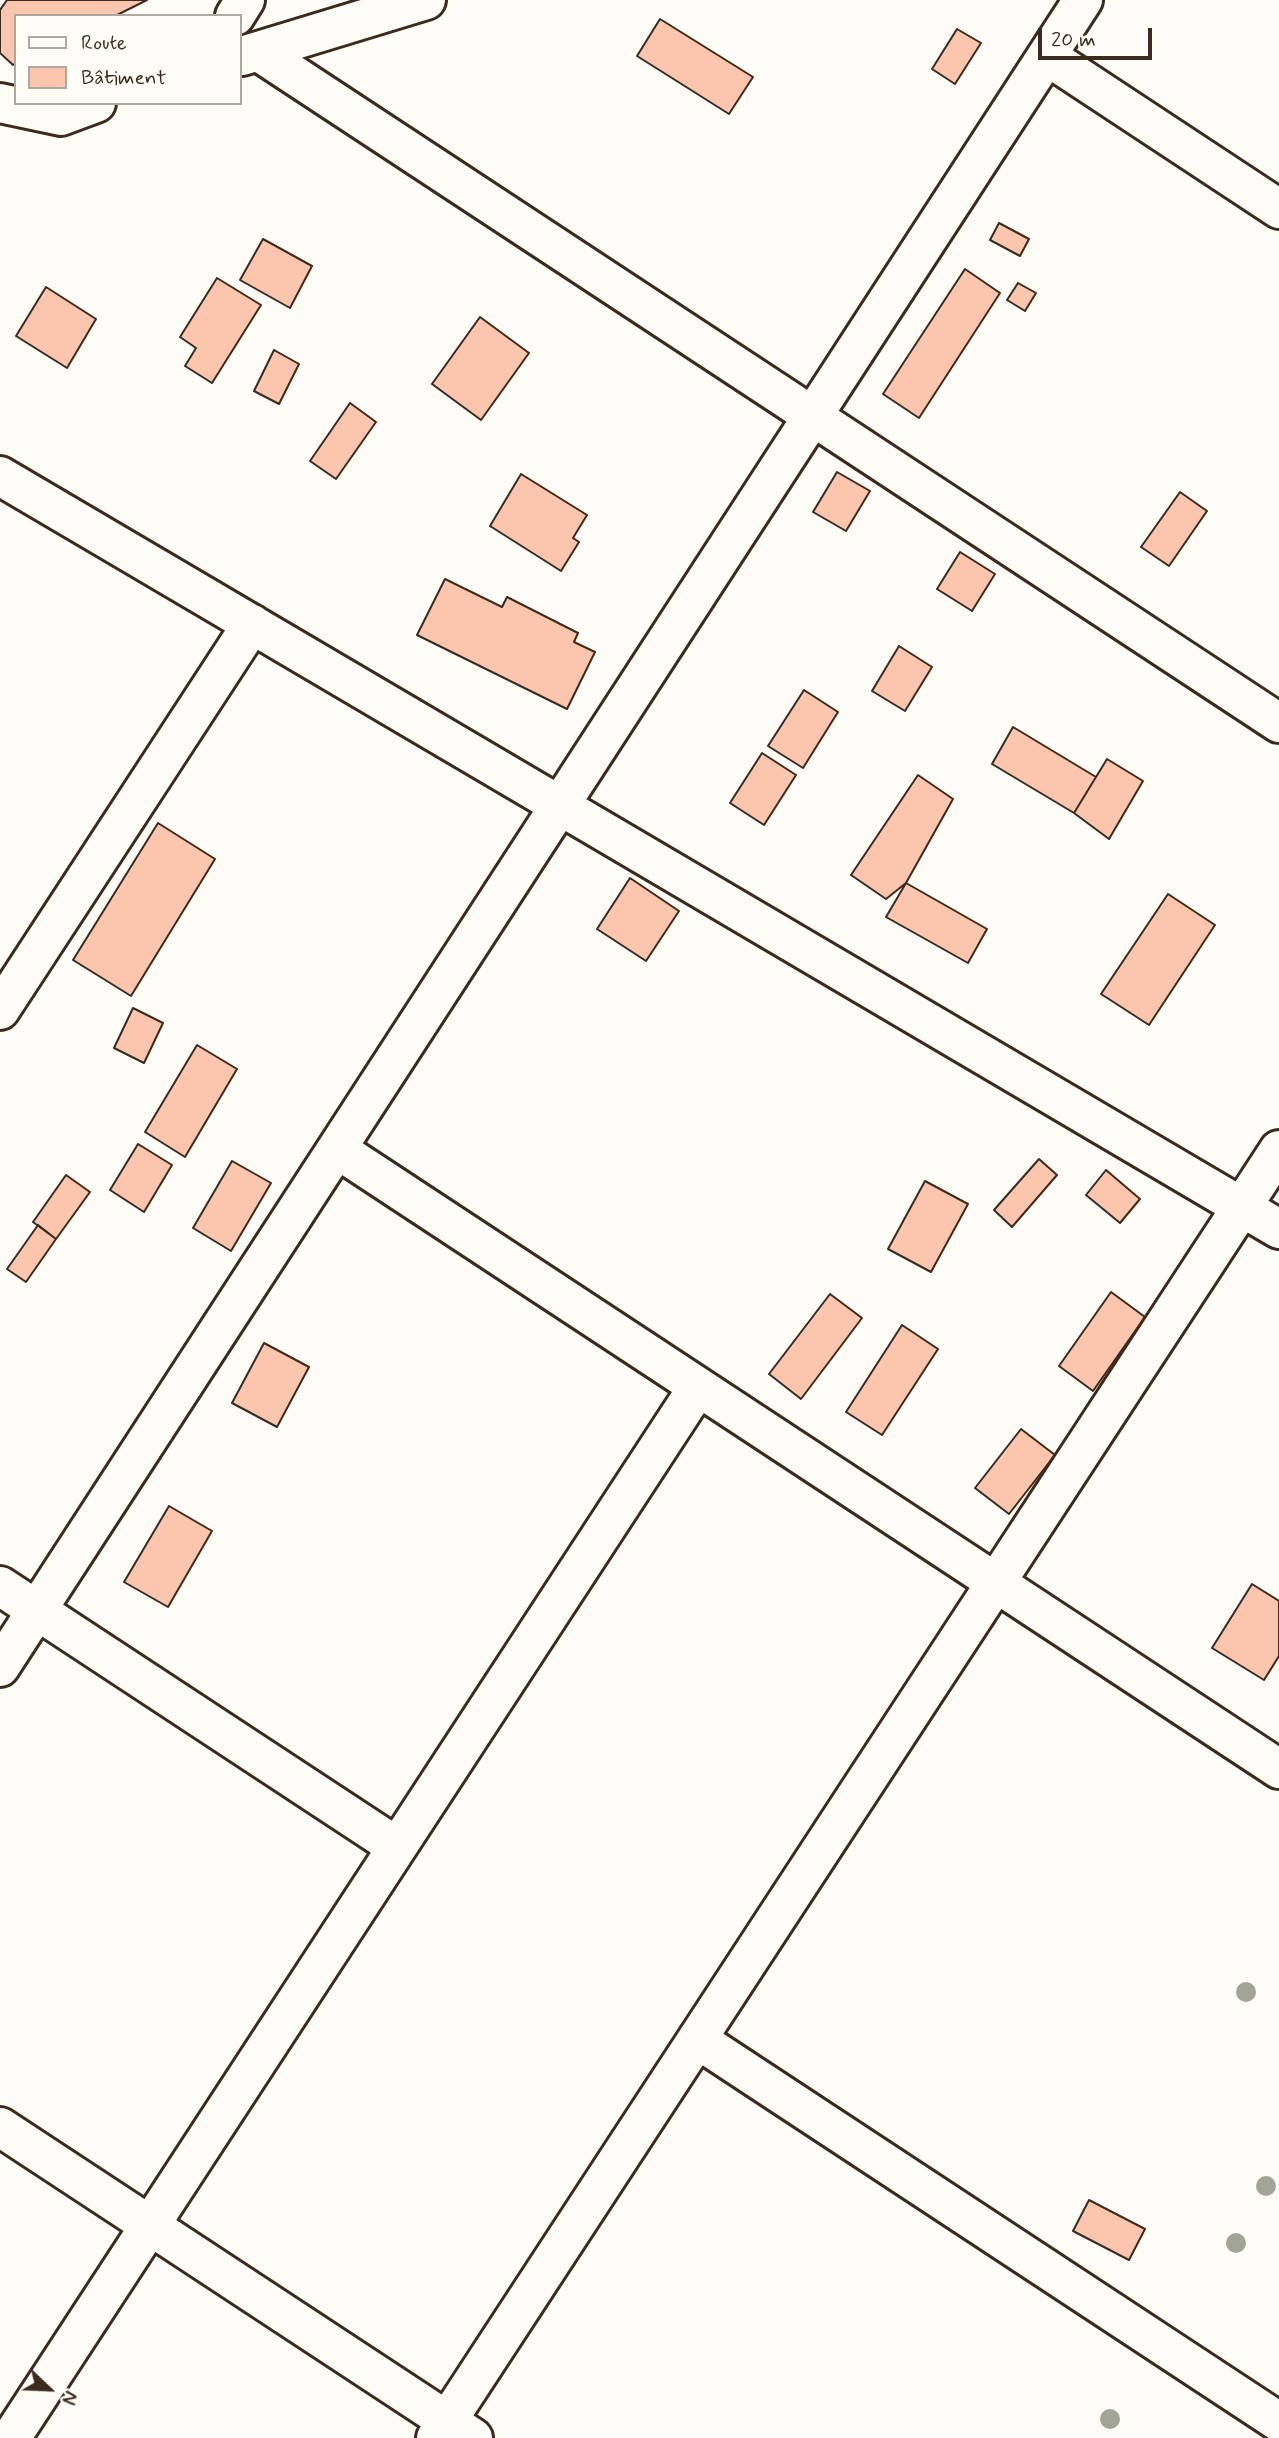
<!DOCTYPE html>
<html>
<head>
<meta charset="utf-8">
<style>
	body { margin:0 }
	#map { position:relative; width:1279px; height:2438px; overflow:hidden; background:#fdfcf7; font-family:Mynerve,sans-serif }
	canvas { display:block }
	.legend { position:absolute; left:14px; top:14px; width:228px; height:91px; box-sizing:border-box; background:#fdfcf7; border:2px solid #afa8a0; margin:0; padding:9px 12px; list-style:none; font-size:21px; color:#3b2a1e }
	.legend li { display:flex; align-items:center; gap:14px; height:35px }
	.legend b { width:35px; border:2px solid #afa8a0 }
	.north { position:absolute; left:14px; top:2354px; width:70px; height:70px; -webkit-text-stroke:5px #fdfcf7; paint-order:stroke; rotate:113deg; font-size:19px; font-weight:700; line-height:28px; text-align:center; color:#3b2a1e }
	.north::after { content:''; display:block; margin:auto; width:24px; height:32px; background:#3b2a1e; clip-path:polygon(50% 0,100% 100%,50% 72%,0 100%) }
	.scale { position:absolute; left:1038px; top:28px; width:114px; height:32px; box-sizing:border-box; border:4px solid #3b2a1e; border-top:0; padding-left:9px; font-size:21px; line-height:24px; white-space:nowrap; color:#3b2a1e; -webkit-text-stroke:5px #fdfcf7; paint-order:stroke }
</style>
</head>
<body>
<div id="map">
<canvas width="1279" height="2438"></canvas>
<ul class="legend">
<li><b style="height:9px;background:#fdfcf7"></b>Route</li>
<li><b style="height:19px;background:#fbc6ad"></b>Bâtiment</li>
</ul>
<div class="north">N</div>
<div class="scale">20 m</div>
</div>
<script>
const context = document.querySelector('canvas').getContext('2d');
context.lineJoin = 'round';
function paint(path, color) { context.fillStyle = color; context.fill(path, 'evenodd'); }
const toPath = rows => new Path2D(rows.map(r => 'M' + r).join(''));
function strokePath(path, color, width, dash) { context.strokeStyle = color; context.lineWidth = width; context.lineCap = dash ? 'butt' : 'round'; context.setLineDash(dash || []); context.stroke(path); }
const building = toPath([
	[7,0,147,0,115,16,16,16,16,63,13,65,0,53,0,10,7,0],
	[660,19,753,77,729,114,637,56,660,19],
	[957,29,981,43,955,84,932,69,957,29],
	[999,223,1029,239,1020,256,990,240,999,223],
	[263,239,312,266,290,308,240,280,263,239],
	[965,269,1000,293,919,418,883,394,965,269],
	[217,278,261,305,212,383,185,366,196,348,180,337,217,278],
	[1018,283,1036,293,1025,311,1007,300,1018,283],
	[46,287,96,319,67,368,16,336,46,287],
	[480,317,529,353,481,420,432,384,480,317],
	[274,350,299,364,279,404,254,391,274,350],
	[350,403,376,422,336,479,310,461,350,403],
	[837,472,870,491,846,531,813,512,837,472],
	[521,474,587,515,573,538,579,542,561,571,490,526,521,474],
	[1180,492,1207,511,1169,566,1141,547,1180,492],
	[960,552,995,574,972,611,937,589,960,552],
	[445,579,502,607,507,597,578,633,574,642,595,652,567,709,417,635,445,579],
	[899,646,932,667,905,711,872,691,899,646],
	[804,690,838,712,803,768,768,746,804,690],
	[1013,727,1096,777,1074,813,992,764,1013,727],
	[762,753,796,775,764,825,730,803,762,753],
	[1107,759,1143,781,1109,839,1074,813,1107,759],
	[918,775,953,799,906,883,886,899,851,875,918,775],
	[158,823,215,859,131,996,73,960,158,823],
	[630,878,679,911,646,961,597,929,630,878],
	[906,883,987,929,968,963,886,917,906,883],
	[1168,894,1215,925,1149,1025,1101,994,1168,894],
	[133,1008,163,1023,144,1063,114,1048,133,1008],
	[197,1045,237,1069,185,1157,145,1132,197,1045],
	[138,1144,172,1165,144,1212,110,1190,138,1144],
	[1039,1159,1057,1175,1012,1227,994,1210,1039,1159],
	[232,1161,271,1183,231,1251,193,1228,232,1161],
	[1106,1170,1140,1199,1120,1223,1086,1195,1106,1170],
	[66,1175,90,1192,56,1239,33,1222,66,1175],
	[925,1181,968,1204,931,1272,888,1249,925,1181],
	[38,1225,56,1239,26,1282,7,1269,38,1225],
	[1111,1292,1145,1317,1093,1391,1059,1366,1111,1292],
	[830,1294,862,1318,801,1399,769,1374,830,1294],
	[902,1325,938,1349,882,1435,846,1412,902,1325],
	[264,1343,309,1367,277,1427,232,1403,264,1343],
	[1021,1429,1055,1455,1009,1514,975,1488,1021,1429],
	[169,1506,212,1531,168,1607,124,1582,169,1506],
	[1252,1584,1279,1601,1279,1656,1264,1680,1212,1648,1252,1584],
	[1089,2200,1145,2229,1129,2260,1073,2231,1089,2200]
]);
const street = toPath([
	[235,16,245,0],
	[259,52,1279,723],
	[242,56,426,0],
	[1047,56,1279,209],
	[0,103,61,116,96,103],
	[0,476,1279,1229],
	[0,1010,252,624],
	[337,1149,1279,1769],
	[0,1586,397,1847],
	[0,1667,1083,0],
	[697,2039,1279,2422],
	[0,2127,473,2438],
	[11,2438,698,1387],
	[436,2438,1279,1150]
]);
const trees = [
	[1246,1992],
	[1266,2186],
	[1236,2243],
	[1110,2419]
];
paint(building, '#fbc6ad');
strokePath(building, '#3b2a1e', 2);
strokePath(street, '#3b2a1e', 44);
strokePath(street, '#fdfcf7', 38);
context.fillStyle = '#a1a496';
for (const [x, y] of trees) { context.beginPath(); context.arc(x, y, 10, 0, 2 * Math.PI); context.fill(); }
</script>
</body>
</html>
